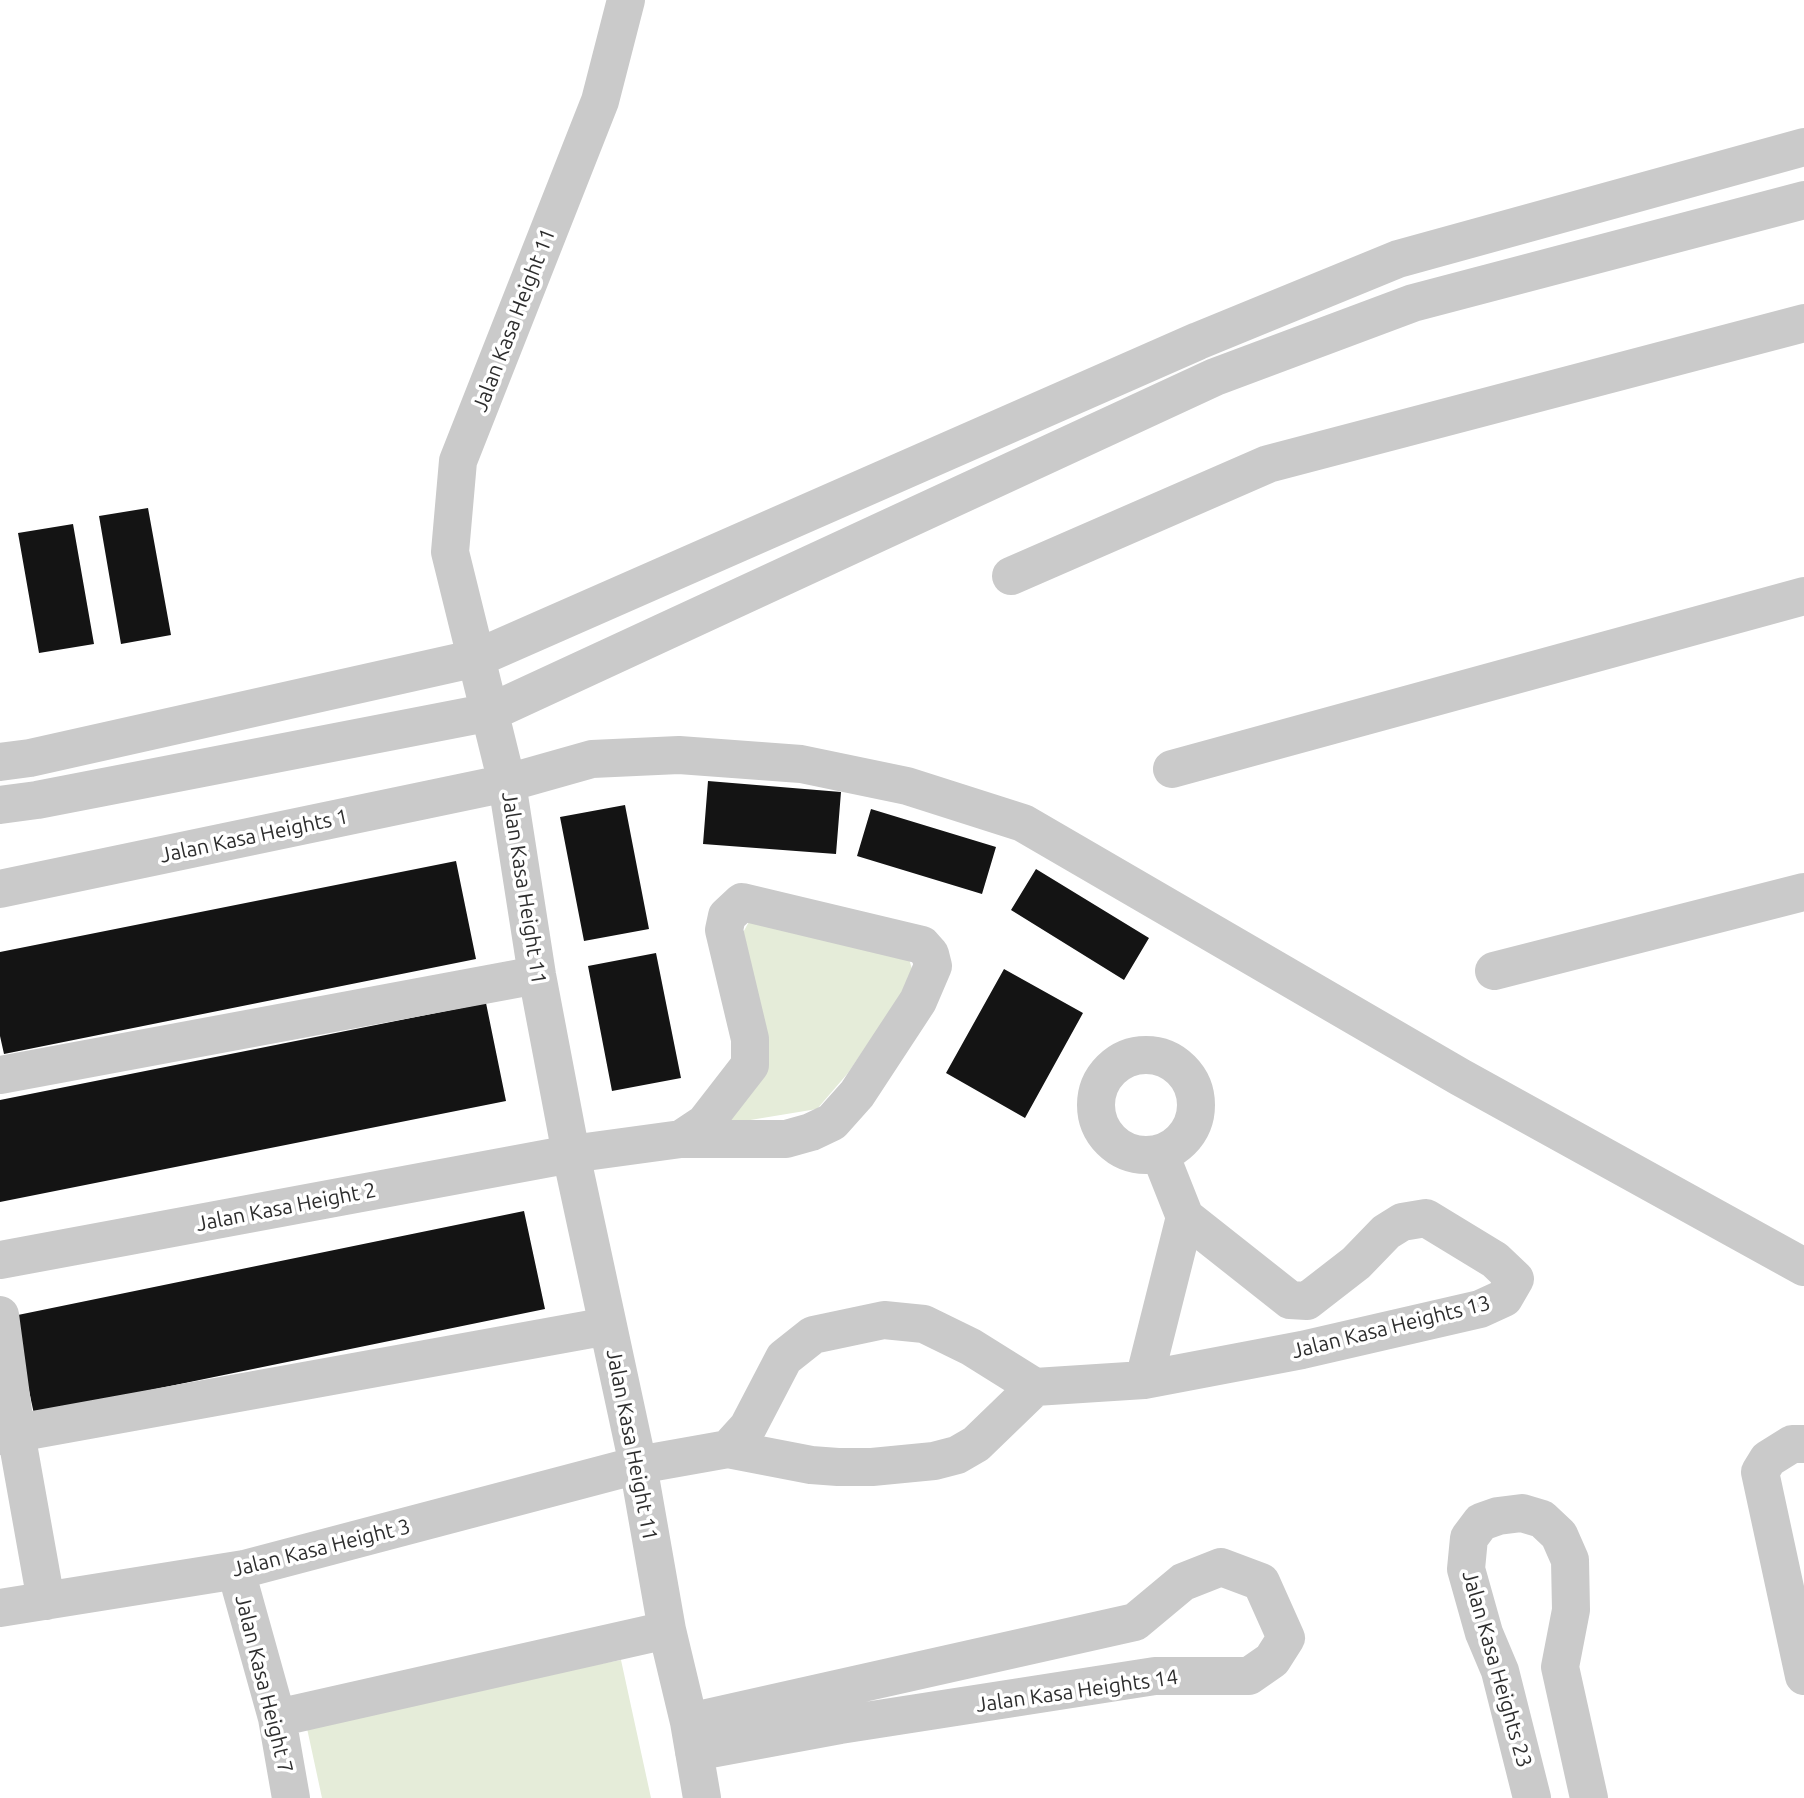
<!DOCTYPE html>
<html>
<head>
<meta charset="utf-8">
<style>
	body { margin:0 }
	canvas { display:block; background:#fff }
</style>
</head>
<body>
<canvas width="1804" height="1798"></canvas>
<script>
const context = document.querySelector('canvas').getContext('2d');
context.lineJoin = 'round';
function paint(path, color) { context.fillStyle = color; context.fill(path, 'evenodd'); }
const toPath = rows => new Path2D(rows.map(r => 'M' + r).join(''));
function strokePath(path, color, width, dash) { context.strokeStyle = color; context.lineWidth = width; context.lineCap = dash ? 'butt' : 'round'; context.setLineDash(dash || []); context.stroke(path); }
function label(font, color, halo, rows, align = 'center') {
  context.font = font + ' Ubuntu,sans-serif'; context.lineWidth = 7; context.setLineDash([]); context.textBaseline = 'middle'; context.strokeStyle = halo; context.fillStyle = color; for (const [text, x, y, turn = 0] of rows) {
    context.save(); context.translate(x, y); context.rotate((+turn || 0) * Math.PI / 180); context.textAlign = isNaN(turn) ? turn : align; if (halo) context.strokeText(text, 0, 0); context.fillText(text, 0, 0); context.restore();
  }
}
const green = toPath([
	[751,918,909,959,914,976,848,1073,817,1109,726,1124,740,938],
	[621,1660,651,1798,322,1798,305,1719]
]);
const building = toPath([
	[148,508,171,635,121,644,99,516],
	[73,524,94,644,39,653,18,533],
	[708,781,841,792,836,854,703,844],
	[625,805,649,929,584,941,560,817],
	[871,809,996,847,982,894,857,856],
	[456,861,476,959,4,1054,0,1036,0,952],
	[1036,869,1149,938,1124,980,1011,910],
	[656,953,681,1078,612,1091,588,966],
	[1004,969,1083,1013,1025,1118,946,1073],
	[486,1003,506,1101,0,1202,0,1100],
	[524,1211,545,1309,34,1414,13,1316]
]);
const minor = toPath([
	[626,0,600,101,458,461,450,552,507,783,537,975,571,1154,638,1465,667,1630,689,1722,702,1798],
	[1011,576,1268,464,1804,323],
	[0,762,30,758,477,658,1198,341,1398,259,1804,147],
	[1172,769,1804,596],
	[0,805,37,800,491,712,1215,377,1413,303,1804,200],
	[0,889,507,783,592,759,679,755,801,764,907,786,1023,823,1460,1077,1804,1267],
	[1494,971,1804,892],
	'1096 1105a50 50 0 1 1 100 0a50 50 0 1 1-100 0Z',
	[0,1075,537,975],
	[0,1260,571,1154,681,1139,786,1139,811,1132,832,1122,857,1094,918,1001,933,966,930,954,922,945,742,902,727,916,724,930,750,1039,750,1065,705,1123,681,1139],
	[0,1315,16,1433,46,1601],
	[1144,1380,1185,1217],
	[0,1436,608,1326],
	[1804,1444,1792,1444,1768,1459,1760,1472,1804,1676],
	[728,1449,748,1427,784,1358,813,1335,884,1320,924,1324,971,1347,1035,1387,1144,1380,1302,1350,1480,1309,1504,1298,1515,1279,1495,1260,1426,1218,1402,1222,1386,1232,1356,1263,1307,1301,1290,1300,1185,1217,1160,1154],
	[236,1571,277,1718,291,1798],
	[0,1608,244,1569,638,1465,728,1449,811,1465,838,1467,872,1467,934,1461,957,1455,976,1444,1035,1387],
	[277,1718,667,1630],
	[689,1722,1135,1622,1183,1582,1221,1567,1261,1582,1286,1638,1272,1660,1249,1676,1155,1676,840,1725,694,1752],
	[1532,1798,1500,1671,1484,1633,1466,1569,1469,1538,1481,1522,1498,1516,1522,1513,1542,1519,1559,1535,1570,1560,1571,1610,1560,1667,1589,1798]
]);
const streetNames = [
	["Jalan Kasa Height 11",514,320,-69],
	["Jalan Kasa Heights 1",254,836,-12],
	["Jalan Kasa Height 11",524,888,81],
	["Jalan Kasa Height 2",286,1207,-11],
	["Jalan Kasa Heights 13",1391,1327,-14],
	["Jalan Kasa Height 11",632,1445,79],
	["Jalan Kasa Height 3",321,1548,-14],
	["Jalan Kasa Heights 23",1497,1669,74],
	["Jalan Kasa Height 7",264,1684,76],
	["Jalan Kasa Heights 14",1077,1691,-8]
];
paint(green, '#e5ecd9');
paint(building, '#141414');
strokePath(minor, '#cacaca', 38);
label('21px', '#2d2d2d', '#fff', streetNames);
</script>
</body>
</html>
